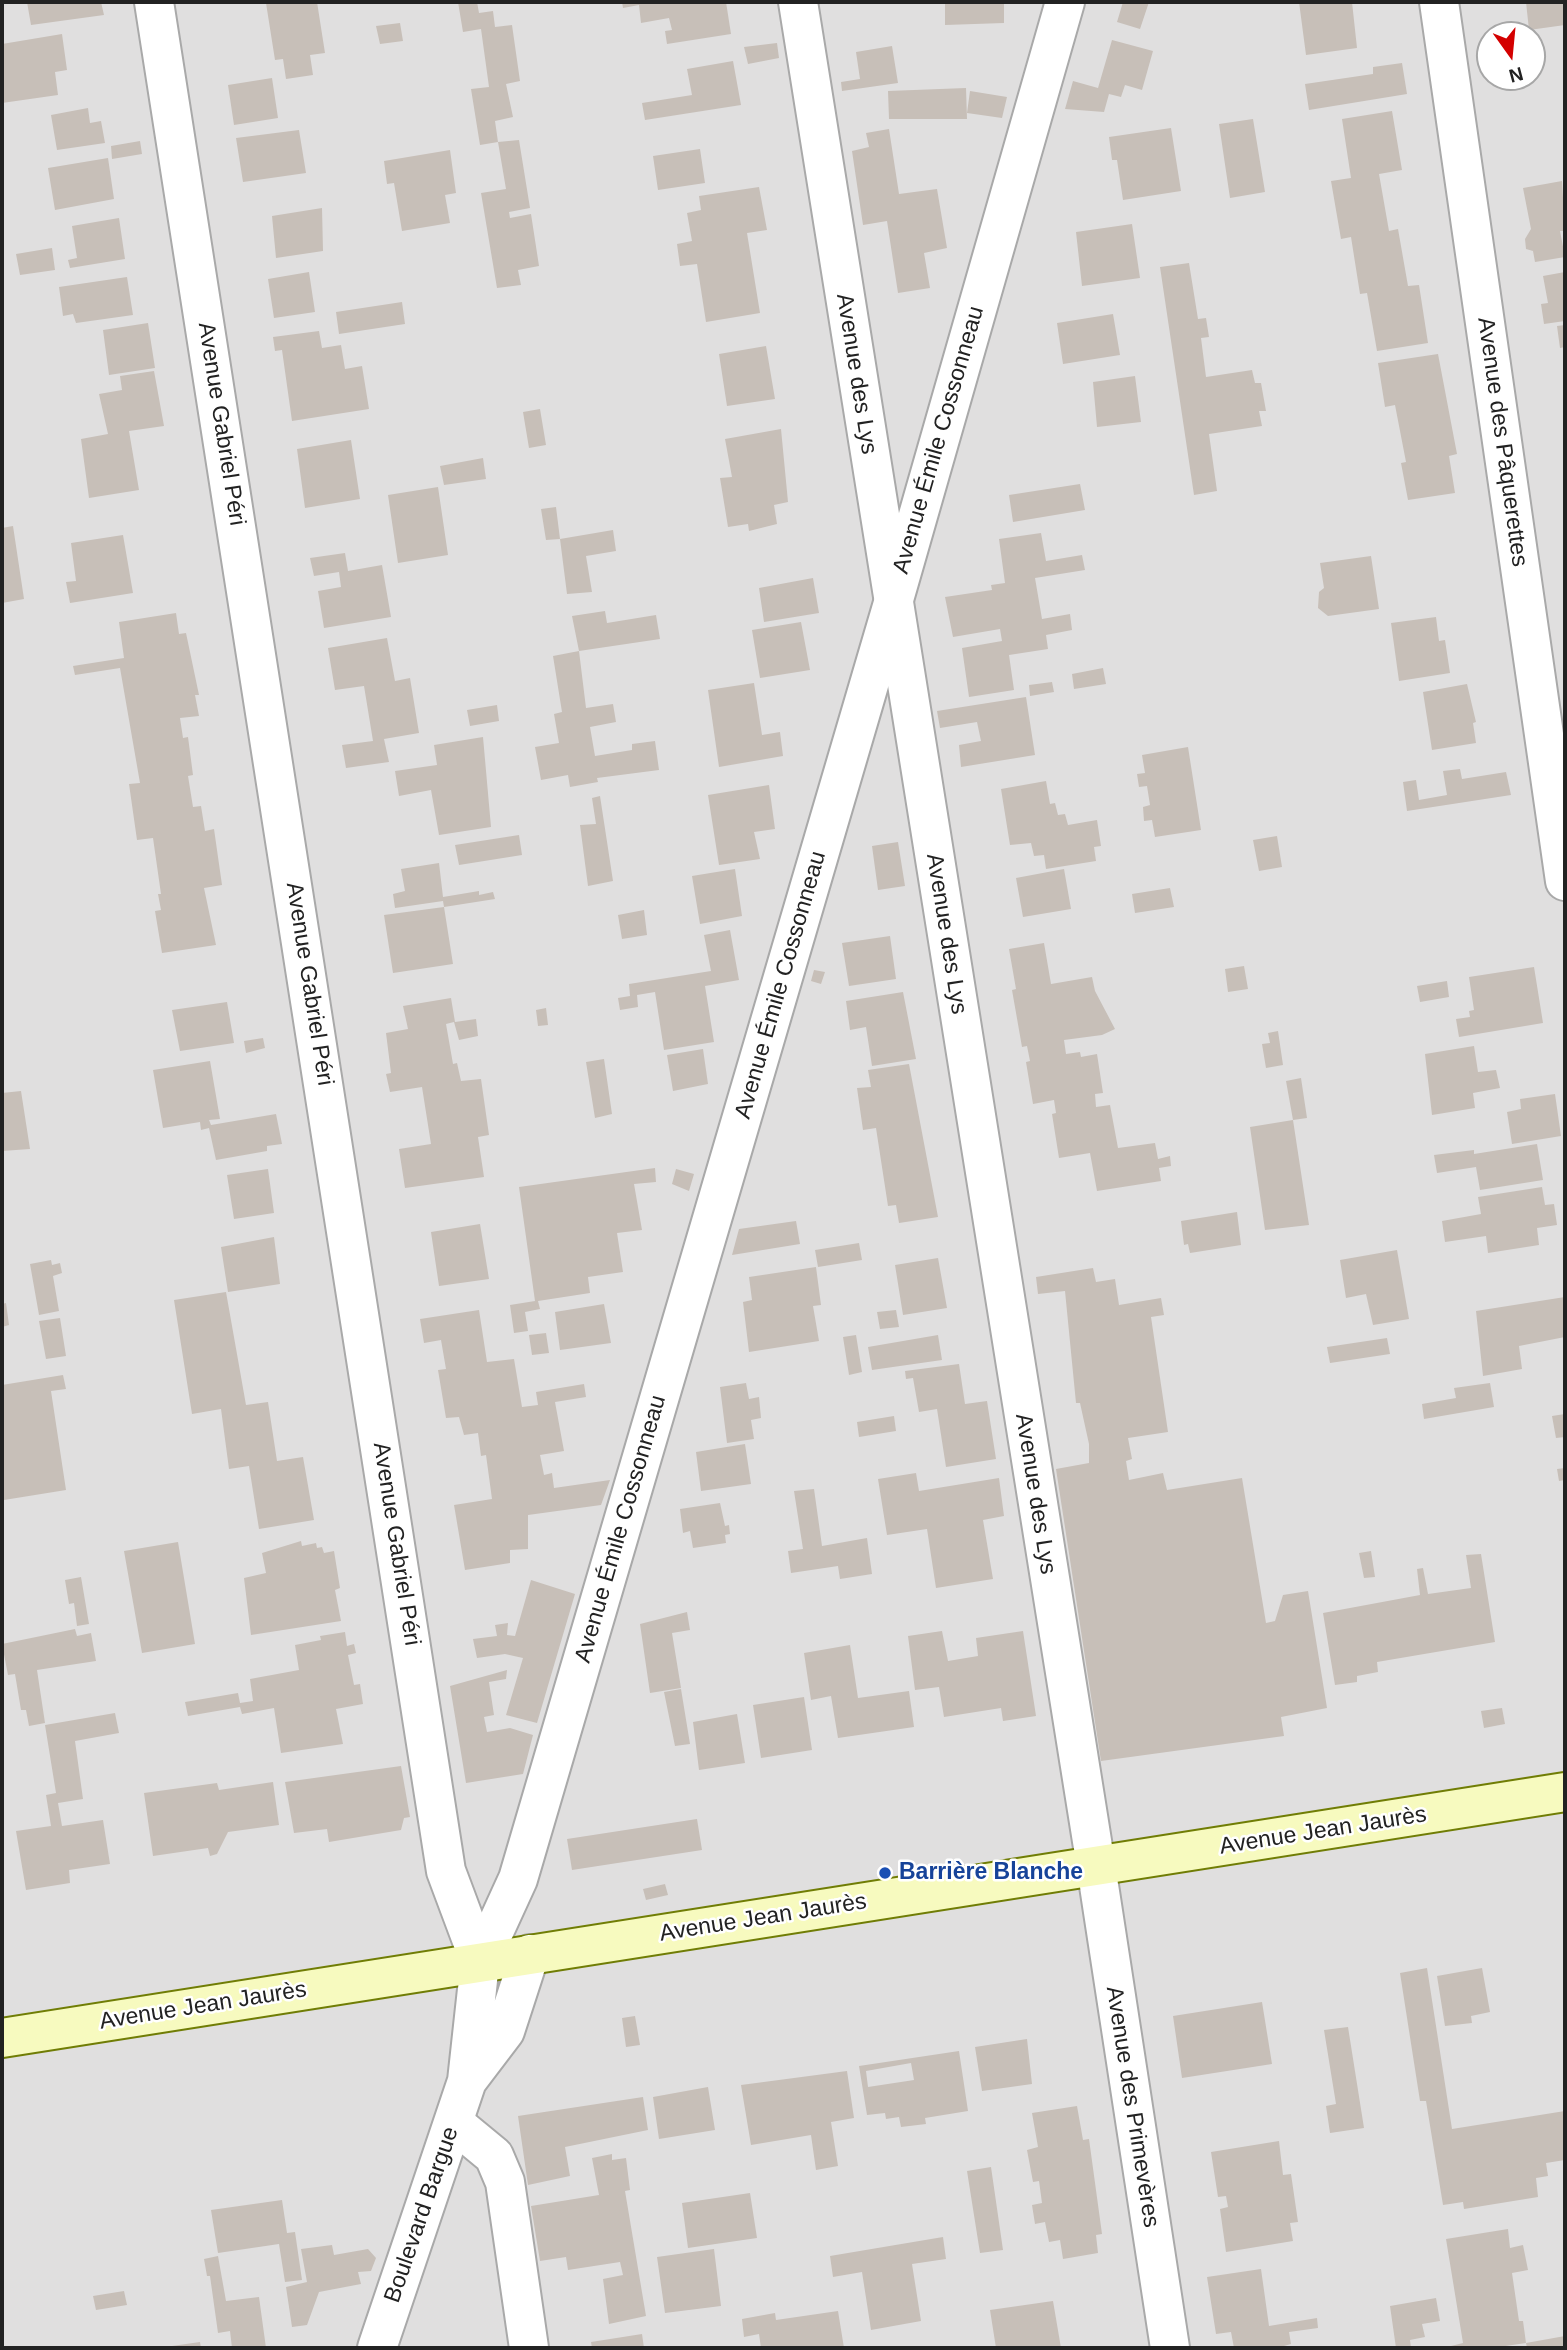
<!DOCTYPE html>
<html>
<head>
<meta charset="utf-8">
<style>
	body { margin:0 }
	#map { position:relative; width:1567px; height:2350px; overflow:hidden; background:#f2efe9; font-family:Arial,sans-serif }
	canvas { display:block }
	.frame { position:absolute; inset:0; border:4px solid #222; pointer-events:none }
	.north { position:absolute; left:1476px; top:21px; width:70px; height:70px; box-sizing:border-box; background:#fff; border:2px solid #a7a7a7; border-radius:50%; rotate:165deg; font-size:19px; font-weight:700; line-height:28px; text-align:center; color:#222 }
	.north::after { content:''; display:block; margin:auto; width:24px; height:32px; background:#d40000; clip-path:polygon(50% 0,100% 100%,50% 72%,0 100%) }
</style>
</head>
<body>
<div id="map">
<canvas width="1567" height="2350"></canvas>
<div class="frame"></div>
<div class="north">N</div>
</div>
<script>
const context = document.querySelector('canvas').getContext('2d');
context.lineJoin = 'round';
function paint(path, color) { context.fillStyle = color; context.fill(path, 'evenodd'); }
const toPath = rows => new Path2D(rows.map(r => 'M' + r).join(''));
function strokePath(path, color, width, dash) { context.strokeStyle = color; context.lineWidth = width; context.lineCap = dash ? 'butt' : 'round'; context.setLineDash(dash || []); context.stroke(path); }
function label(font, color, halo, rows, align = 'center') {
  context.font = font + ' Arial,sans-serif'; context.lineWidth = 5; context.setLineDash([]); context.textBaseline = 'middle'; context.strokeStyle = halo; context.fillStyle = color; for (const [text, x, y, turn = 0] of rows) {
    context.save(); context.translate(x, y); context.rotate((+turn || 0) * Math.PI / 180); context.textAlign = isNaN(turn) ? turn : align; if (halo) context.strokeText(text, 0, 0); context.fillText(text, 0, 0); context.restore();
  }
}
const residential = toPath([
	[2,2,1565,2,1565,2348,2,2348],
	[1490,35,1532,35,1532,77,1490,77]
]);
const building = toPath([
	[27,2,101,2,104,15,31,25],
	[277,2,317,2,325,53,310,55,313,75,286,79,283,59,275,60,266,3],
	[458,2,477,2,479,13,493,11,495,27,512,25,520,81,506,84,513,117,495,121,498,142,519,140,530,208,509,212,510,218,531,214,539,266,518,270,521,285,497,288,481,193,506,189,498,142,480,145,471,89,489,87,481,29,463,32],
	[622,2,726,2,731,34,667,44,665,31,672,30,669,18,641,23,639,5,623,8],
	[1004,2,1004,23,945,25,945,4],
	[1123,2,1149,2,1140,29,1117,22],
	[1299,2,1352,2,1357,48,1306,55],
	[1526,2,1565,2,1565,25,1529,30],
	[400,23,403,41,380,44,376,26],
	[62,34,67,70,55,72,58,95,2,103,2,44],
	[1112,40,1153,51,1142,90,1125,85,1121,97,1109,94,1104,112,1065,109,1073,81,1098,88],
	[777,43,779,58,748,64,744,47],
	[892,46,898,83,842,91,841,82,860,79,856,52],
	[733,61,741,105,645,120,642,103,692,95,687,69],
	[1402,63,1407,94,1309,110,1305,84,1373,74,1373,67],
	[272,78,278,118,234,125,228,85],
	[966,88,967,119,889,119,888,91],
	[970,91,1007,97,1002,118,967,113],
	[88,108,90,123,101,121,105,143,57,150,51,115],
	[1392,111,1402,170,1379,174,1389,231,1398,229,1408,286,1419,285,1428,343,1377,351,1367,293,1360,294,1351,237,1341,239,1331,181,1351,178,1342,119],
	[1253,119,1265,192,1230,198,1219,124],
	[1171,128,1181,191,1123,200,1117,160,1112,160,1109,137],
	[889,129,899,194,937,189,947,248,924,253,930,288,898,293,887,221,863,225,852,151,869,147,866,133],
	[299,130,306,173,243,182,236,138],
	[140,141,142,154,112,159,111,146],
	[700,149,705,183,658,190,653,156],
	[450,150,456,193,445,195,450,223,402,231,394,183,387,184,384,161],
	[108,158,114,199,55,210,48,168],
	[1562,181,1565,231,1560,231,1565,257,1535,262,1533,251,1526,249,1525,239,1531,229,1523,188],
	[759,187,767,230,747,233,760,313,706,322,697,264,680,266,677,244,692,241,687,213,701,210,699,196],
	[322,208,323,251,276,258,272,216],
	[119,218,125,259,70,268,68,260,77,258,72,226],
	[1132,224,1140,278,1082,286,1076,232],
	[52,248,55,270,20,275,16,254],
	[1189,263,1198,319,1206,318,1209,337,1201,338,1206,377,1252,370,1255,383,1261,383,1266,411,1259,411,1262,426,1209,434,1217,491,1194,495,1160,267],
	[309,272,315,312,274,318,268,279],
	[1565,272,1565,321,1544,324,1541,304,1548,303,1543,276],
	[127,277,133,315,76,323,73,314,63,316,59,287],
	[402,302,405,324,339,334,336,312],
	[1113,314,1120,355,1063,364,1057,323],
	[148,323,155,368,109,375,103,330],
	[1565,325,1565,347,1560,348,1557,326],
	[319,331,322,348,341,345,345,369,362,366,369,409,292,421,282,350,275,351,273,337],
	[766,346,775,399,727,406,719,354],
	[1438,354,1457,454,1449,456,1455,493,1408,500,1401,463,1406,462,1395,405,1385,407,1378,363],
	[154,371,164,426,129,431,139,490,89,498,81,439,108,434,99,394,122,390,120,376],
	[1135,376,1141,422,1097,427,1093,382],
	[540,409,546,445,529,448,523,412],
	[781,429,788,502,774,505,777,524,749,531,748,524,728,527,720,478,732,477,725,439],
	[351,440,360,499,305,508,297,449],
	[483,458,486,479,444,485,440,466],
	[1080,484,1085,510,1013,522,1009,495],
	[438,487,448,555,398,563,388,495],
	[556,507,560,539,546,540,541,509],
	[13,526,24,599,2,603,2,528],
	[613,530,616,551,586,556,592,592,567,594,560,539],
	[1041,533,1046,561,1082,555,1085,570,1035,578,1042,619,1070,614,1072,630,1046,635,1048,649,1009,655,1014,690,969,697,962,648,1002,641,1000,629,953,637,945,597,992,590,991,585,1005,583,999,539],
	[123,535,133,593,70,603,66,582,76,581,71,543],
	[345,553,348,571,382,565,391,617,324,628,318,591,341,587,339,572,314,576,310,558],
	[1371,556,1379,609,1328,616,1318,608,1319,592,1324,588,1320,563],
	[813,578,819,613,764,622,759,588],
	[605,611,607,623,656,615,660,639,579,651,572,616],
	[176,613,179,634,186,633,199,695,195,695,199,716,180,718,183,738,188,737,193,775,188,776,193,807,201,806,205,831,214,829,222,885,204,888,216,945,162,953,155,911,161,910,158,894,161,894,153,838,137,840,129,784,140,783,120,668,75,675,73,666,124,658,119,622],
	[1436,617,1439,641,1445,640,1450,673,1399,681,1391,623],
	[801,622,810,670,760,678,752,630],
	[387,638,395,681,410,678,419,733,384,739,389,762,346,768,342,745,373,741,364,686,335,690,328,648],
	[579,651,586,708,613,704,616,722,590,727,595,756,632,750,632,744,655,741,659,770,597,778,598,782,570,787,568,775,541,780,535,747,559,743,554,714,562,712,553,656],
	[1103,668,1106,684,1074,689,1072,674],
	[1052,682,1054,692,1030,696,1029,685],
	[754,683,762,735,780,732,783,756,719,767,708,690],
	[1467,684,1476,722,1473,723,1476,743,1432,750,1423,692],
	[1026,697,1035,755,961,767,959,745,981,741,977,722,940,728,937,711],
	[497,705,499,721,470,726,467,710],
	[483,737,491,827,439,835,431,790,399,796,395,771,437,765,434,745],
	[1188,747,1201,830,1155,837,1152,820,1144,821,1143,807,1150,805,1147,786,1139,787,1137,774,1145,773,1142,755],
	[1460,769,1462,779,1506,772,1511,795,1407,811,1403,782,1416,780,1419,800,1447,795,1443,771],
	[1046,781,1050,804,1055,803,1058,815,1065,814,1068,825,1097,820,1101,846,1094,847,1096,861,1046,869,1044,855,1034,856,1031,843,1010,845,1001,789],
	[769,785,775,829,754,832,760,859,719,865,708,795],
	[600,796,613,881,588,886,580,825,596,824,592,798],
	[519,835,522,855,459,865,455,845],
	[1277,836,1282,867,1259,871,1253,840],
	[898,842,905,886,878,890,872,846],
	[439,863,443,897,479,891,479,895,493,892,495,899,444,907,453,964,393,973,384,915,444,907,443,901,395,908,393,894,405,891,401,869],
	[735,869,742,916,700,924,692,876],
	[1064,869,1071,909,1023,917,1016,878],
	[1170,888,1174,907,1135,913,1132,894],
	[644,910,647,935,622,939,618,915],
	[730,930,739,980,705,986,714,1042,664,1050,655,992,637,995,638,1007,620,1010,618,998,630,996,629,984,711,971,704,935],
	[890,936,896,979,849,986,842,943],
	[1044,943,1051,984,1092,977,1095,991,1115,1029,1102,1035,1064,1040,1066,1054,1080,1052,1081,1057,1097,1054,1103,1093,1095,1094,1096,1107,1110,1105,1118,1148,1155,1143,1158,1159,1170,1156,1171,1166,1159,1168,1161,1181,1097,1191,1090,1153,1059,1158,1052,1114,1056,1113,1054,1100,1033,1104,1026,1062,1030,1061,1027,1046,1022,1047,1012,990,1016,989,1009,949],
	[1244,966,1248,989,1228,992,1225,969],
	[1534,967,1543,1023,1459,1037,1456,1019,1470,1017,1469,1011,1474,1010,1469,977],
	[814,970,825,972,821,984,811,981],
	[1447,981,1449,997,1420,1002,1417,986],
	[903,992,916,1059,872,1066,866,1027,850,1030,846,1001],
	[451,998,455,1022,476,1019,478,1036,459,1040,454,1022,446,1024,453,1064,457,1063,461,1081,481,1079,489,1135,478,1137,484,1177,405,1188,399,1149,431,1144,422,1087,390,1092,386,1074,391,1073,386,1033,408,1029,403,1006],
	[227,1002,234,1043,180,1051,172,1010],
	[546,1008,548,1025,538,1026,536,1010],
	[1278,1031,1283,1065,1266,1068,1262,1044,1270,1043,1268,1033],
	[263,1038,265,1048,246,1053,244,1041],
	[1474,1046,1478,1072,1496,1070,1500,1088,1473,1093,1475,1108,1432,1115,1425,1054],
	[703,1049,708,1084,673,1091,667,1055],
	[604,1059,612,1114,595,1118,586,1062],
	[210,1061,220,1119,209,1120,211,1125,276,1114,282,1144,267,1146,267,1151,216,1160,209,1128,201,1130,200,1122,163,1128,153,1070],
	[909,1064,938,1217,899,1223,896,1205,888,1206,876,1128,863,1130,857,1088,871,1087,868,1070],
	[1301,1078,1307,1118,1293,1120,1309,1225,1265,1230,1250,1127,1293,1120,1286,1081],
	[21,1091,30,1149,2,1151,2,1093],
	[1555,1094,1561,1136,1512,1144,1507,1112,1521,1109,1520,1099],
	[1537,1144,1543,1180,1480,1190,1476,1167,1437,1173,1434,1155,1474,1150,1474,1154],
	[655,1168,656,1182,634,1184,642,1230,617,1233,623,1272,588,1277,590,1293,538,1301,540,1309,525,1312,528,1331,514,1333,510,1305,535,1301,519,1187],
	[268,1169,274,1213,234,1219,227,1175],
	[676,1169,694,1174,689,1191,672,1184],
	[1542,1187,1545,1205,1554,1204,1557,1225,1537,1228,1539,1245,1488,1253,1486,1236,1445,1242,1442,1221,1481,1214,1478,1197],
	[1237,1212,1241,1245,1190,1253,1188,1244,1184,1245,1181,1221],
	[796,1221,800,1244,732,1255,739,1229],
	[480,1224,489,1279,439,1286,431,1232],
	[274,1237,280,1284,228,1292,221,1247],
	[859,1243,862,1260,818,1267,815,1250],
	[1397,1250,1409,1319,1373,1325,1366,1294,1346,1298,1340,1260],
	[938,1258,947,1308,903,1315,895,1265],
	[51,1260,52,1265,60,1263,62,1273,53,1276,59,1311,39,1315,30,1264],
	[816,1267,821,1305,813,1306,819,1341,749,1352,743,1302,752,1300,749,1277],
	[1093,1268,1096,1282,1115,1279,1119,1305,1161,1298,1164,1315,1151,1317,1168,1432,1128,1438,1132,1459,1126,1461,1129,1480,1163,1473,1167,1490,1242,1478,1266,1623,1275,1621,1283,1595,1308,1591,1327,1708,1281,1717,1284,1736,1101,1761,1056,1469,1089,1463,1089,1444,1080,1403,1076,1403,1065,1291,1038,1294,1036,1277],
	[226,1292,246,1405,268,1402,277,1461,303,1457,314,1520,259,1529,249,1466,229,1469,221,1409,192,1414,174,1300],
	[1565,1297,1565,1337,1519,1346,1522,1369,1483,1376,1476,1311],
	[6,1303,9,1325,2,1327,2,1304],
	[604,1304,611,1343,560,1350,555,1312],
	[479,1310,487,1362,514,1359,522,1407,538,1405,536,1392,584,1384,586,1397,555,1402,564,1451,540,1455,544,1475,552,1473,554,1488,610,1480,601,1505,528,1515,528,1549,510,1550,510,1563,465,1570,454,1505,492,1499,486,1455,481,1456,478,1433,464,1435,459,1417,446,1418,438,1370,446,1369,441,1340,424,1343,420,1319],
	[896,1310,899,1327,880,1329,877,1312],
	[60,1318,66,1356,46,1359,39,1321],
	[546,1333,549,1353,532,1355,529,1335],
	[856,1335,862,1372,849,1375,843,1337],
	[938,1335,942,1360,872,1370,868,1347],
	[1387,1338,1390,1354,1330,1363,1327,1347],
	[959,1364,965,1404,987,1401,996,1459,946,1467,937,1409,919,1412,913,1378,906,1379,905,1371],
	[63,1375,66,1389,51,1391,66,1490,4,1500,2,1385],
	[746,1383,749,1399,759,1397,761,1418,751,1420,754,1439,727,1443,720,1387],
	[1490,1383,1494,1407,1424,1419,1422,1404,1456,1398,1454,1388],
	[1565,1414,1565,1437,1556,1438,1552,1416],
	[894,1416,896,1431,859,1437,857,1422],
	[745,1444,751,1484,701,1491,696,1452],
	[1565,1468,1565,1480,1559,1481,1557,1469],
	[916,1473,919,1491,999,1478,1004,1516,983,1520,993,1579,936,1588,927,1529,887,1535,878,1479],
	[814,1489,822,1546,867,1538,872,1574,840,1579,838,1566,791,1573,788,1551,803,1549,794,1491],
	[720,1503,725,1526,729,1525,730,1534,725,1535,726,1543,693,1548,690,1531,683,1533,680,1509],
	[301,1541,302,1546,316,1543,317,1548,322,1547,324,1553,334,1551,340,1588,335,1590,341,1621,251,1635,244,1578,266,1573,262,1553],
	[178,1542,195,1644,142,1653,124,1551],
	[1371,1551,1375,1577,1364,1578,1359,1553],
	[1481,1554,1495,1642,1377,1662,1378,1672,1357,1676,1357,1682,1335,1685,1323,1613,1420,1595,1417,1569,1423,1568,1428,1594,1471,1588,1466,1555],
	[81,1577,89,1624,77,1626,74,1603,69,1604,65,1580],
	[531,1580,575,1594,537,1723,506,1715,523,1658,505,1654,477,1658,473,1639,497,1636,495,1625,508,1623,507,1635,515,1636],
	[687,1612,690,1630,672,1633,681,1688,650,1693,640,1624],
	[75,1629,77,1636,91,1633,96,1661,37,1670,45,1723,29,1726,26,1710,21,1710,15,1674,8,1675,2,1644],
	[942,1631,948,1661,978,1656,976,1638,1023,1631,1036,1716,1003,1721,1001,1708,944,1717,939,1687,915,1690,908,1636],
	[345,1632,347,1646,354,1644,356,1653,348,1655,354,1685,360,1684,363,1704,336,1709,343,1744,281,1753,274,1708,242,1714,240,1707,188,1716,185,1702,238,1693,240,1703,253,1701,250,1679,299,1670,295,1645,321,1640,320,1636],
	[850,1645,858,1698,909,1691,914,1727,838,1738,831,1696,811,1700,804,1653],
	[507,1670,506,1679,489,1682,494,1715,484,1717,487,1732,510,1728,533,1735,523,1774,466,1783,450,1686],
	[681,1689,690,1744,675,1746,664,1692],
	[804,1697,812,1750,761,1758,753,1705],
	[1502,1708,1505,1724,1484,1728,1481,1711],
	[115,1713,119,1733,75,1741,83,1799,58,1803,62,1826,103,1820,110,1864,69,1870,70,1883,26,1890,16,1831,51,1826,46,1795,56,1793,45,1725],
	[737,1714,745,1763,699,1770,693,1722],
	[401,1766,410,1817,404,1818,401,1830,329,1842,327,1829,294,1833,285,1782],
	[273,1782,279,1825,228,1832,217,1854,210,1856,208,1848,153,1856,144,1793,217,1783,219,1790],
	[697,1819,702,1850,572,1870,567,1839],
	[665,1884,668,1895,646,1900,643,1889],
	[1427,1968,1452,2129,1565,2111,1565,2160,1546,2163,1548,2176,1536,2178,1538,2197,1464,2209,1463,2202,1443,2205,1426,2101,1420,2101,1400,1973],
	[1482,1968,1490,2012,1471,2016,1472,2023,1445,2026,1437,1976],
	[1262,2002,1272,2064,1182,2078,1173,2016],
	[635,2016,640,2045,626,2047,622,2018],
	[1348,2027,1364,2128,1330,2133,1326,2106,1336,2104,1324,2030],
	[1027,2039,1032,2084,982,2091,975,2047],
	[959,2051,968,2111,925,2118,926,2124,901,2127,899,2117,886,2119,885,2113,867,2115,859,2066],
	[911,2063,914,2080,868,2087,866,2071],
	[847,2071,854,2118,831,2122,838,2166,816,2170,811,2135,751,2145,741,2085],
	[708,2087,715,2130,659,2139,653,2097],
	[643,2097,648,2130,565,2147,570,2176,528,2185,518,2116],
	[1077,2106,1083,2140,1089,2139,1102,2234,1096,2235,1098,2253,1063,2259,1060,2240,1049,2242,1045,2222,1035,2224,1032,2205,1042,2203,1039,2181,1033,2182,1027,2150,1038,2147,1032,2113],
	[1279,2141,1283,2175,1291,2174,1298,2222,1290,2223,1293,2241,1226,2252,1220,2209,1228,2207,1226,2196,1218,2197,1211,2152],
	[612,2154,612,2160,626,2158,630,2190,625,2191,646,2316,609,2324,603,2279,623,2275,620,2262,568,2270,566,2257,540,2261,531,2206,599,2195,592,2158],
	[991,2167,1003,2250,980,2253,967,2171],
	[750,2193,757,2238,688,2248,682,2203],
	[282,2200,287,2233,295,2232,302,2280,285,2282,279,2244,218,2253,211,2210],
	[1508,2229,1510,2248,1523,2245,1528,2270,1512,2273,1519,2321,1523,2321,1526,2343,1492,2348,1443,2348,1463,2343,1446,2239],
	[943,2237,946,2259,912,2264,921,2321,871,2330,862,2272,833,2277,830,2256],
	[332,2245,334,2255,368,2249,376,2258,371,2271,358,2272,361,2284,319,2292,307,2325,292,2327,286,2287,307,2282,301,2249],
	[714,2249,721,2306,665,2313,657,2257],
	[218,2256,226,2301,259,2297,266,2348,232,2348,230,2331,218,2333,210,2276,207,2276,204,2259],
	[1261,2269,1269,2326,1317,2318,1318,2328,1289,2332,1291,2344,1284,2346,1285,2348,1234,2348,1231,2332,1216,2334,1207,2277],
	[124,2291,127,2305,96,2310,93,2296],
	[1436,2298,1440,2321,1422,2324,1425,2337,1410,2340,1411,2348,1396,2348,1390,2306],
	[1053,2301,1061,2348,996,2348,990,2310],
	[838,2311,844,2348,761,2348,759,2334,744,2337,742,2319,775,2313,776,2320],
	[642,2334,644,2348,592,2348,591,2342],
	[1565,2336,1565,2348,1527,2348,1526,2343],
	[200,2342,201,2348,165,2348,165,2347]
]);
const minor = toPath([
	[154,2,446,1871,480,1962],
	[798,2,1096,1866,1170,2348],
	[1439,2,1565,881],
	[454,2123,494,2156,505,2182,529,2348]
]);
const tertiary = toPath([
	[467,2081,505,2031,530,1954],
	[377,2348,467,2081,480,1962,518,1879,893,603,1065,2]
]);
const secondary = toPath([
	[2,2038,1565,1792]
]);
const markers = [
	[885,1873,7,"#1a4fb4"]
];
const streetNames = [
	["Avenue des Lys",856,374,81],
	["Avenue Gabriel Péri",221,424,81],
	["Avenue Émile Cossonneau",939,440,-74],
	["Avenue des Pâquerettes",1502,442,82],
	["Avenue des Lys",946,934,81],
	["Avenue Gabriel Péri",309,984,81],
	["Avenue Émile Cossonneau",781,985,-74],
	["Avenue des Lys",1035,1494,81],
	["Avenue Émile Cossonneau",621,1529,-74],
	["Avenue Gabriel Péri",396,1544,81],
	["Avenue Jean Jaurès",1323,1831,-9],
	["Avenue Jean Jaurès",763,1918,-9],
	["Avenue Jean Jaurès",203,2006,-9],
	["Avenue des Primevères",1132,2107,81],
	["Boulevard Bargue",422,2215,-71]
];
const transitNames = [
	["Barrière Blanche",899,1873]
];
paint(residential, '#e0dfdf');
paint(building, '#c7bfb8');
strokePath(minor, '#a9a9a9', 42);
strokePath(tertiary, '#a9a9a9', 42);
strokePath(secondary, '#707d05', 42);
strokePath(minor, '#fff', 38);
strokePath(tertiary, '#fff', 38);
strokePath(secondary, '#f7fabf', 38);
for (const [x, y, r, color] of markers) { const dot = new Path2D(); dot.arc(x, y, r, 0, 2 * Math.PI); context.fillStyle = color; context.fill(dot); strokePath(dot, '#fff', 2.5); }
label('23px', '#222', '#fff', streetNames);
label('bold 23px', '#164399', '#fff', transitNames, 'left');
</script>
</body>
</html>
